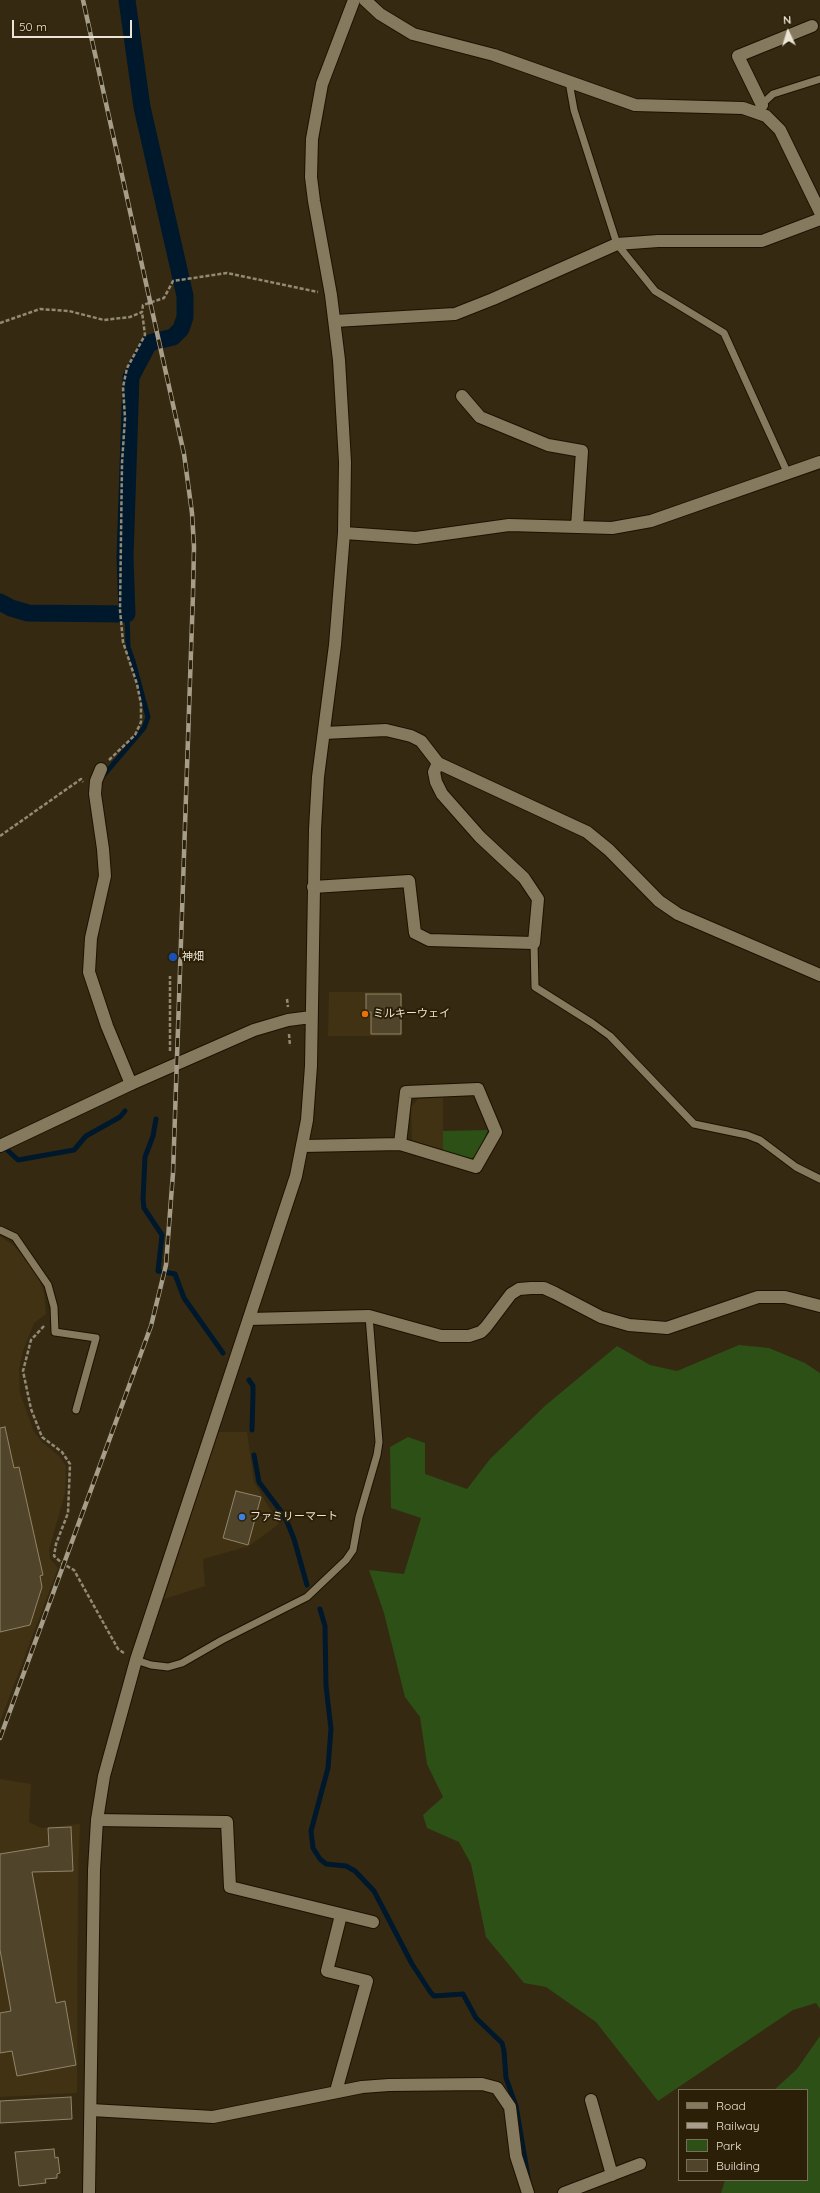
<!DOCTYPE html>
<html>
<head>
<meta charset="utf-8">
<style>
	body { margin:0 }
	#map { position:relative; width:820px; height:2193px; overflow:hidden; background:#352a11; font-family:Quicksand,sans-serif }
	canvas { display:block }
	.legend { position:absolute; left:678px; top:2089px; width:130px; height:92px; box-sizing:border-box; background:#2b2007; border:1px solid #786f5a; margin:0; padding:5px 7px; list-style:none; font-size:12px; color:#ece5d6 }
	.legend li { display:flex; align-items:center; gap:8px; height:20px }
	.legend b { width:20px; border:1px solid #786f5a }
	.north { position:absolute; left:768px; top:12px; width:40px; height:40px; -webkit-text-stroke:3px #2b2007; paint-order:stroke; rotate:356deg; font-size:11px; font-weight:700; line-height:16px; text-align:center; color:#ece5d6 }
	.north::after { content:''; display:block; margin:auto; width:14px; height:18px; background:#ece5d6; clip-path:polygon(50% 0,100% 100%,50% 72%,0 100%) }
	.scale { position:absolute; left:12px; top:20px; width:120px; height:18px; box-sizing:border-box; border:2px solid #ece5d6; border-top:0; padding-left:5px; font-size:12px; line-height:14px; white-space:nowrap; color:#ece5d6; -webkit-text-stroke:3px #2b2007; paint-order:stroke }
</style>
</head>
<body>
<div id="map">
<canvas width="820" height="2193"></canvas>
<ul class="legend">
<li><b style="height:5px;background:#85795e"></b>Road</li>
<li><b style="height:5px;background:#a69d8a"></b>Railway</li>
<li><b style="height:11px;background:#2c5015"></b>Park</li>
<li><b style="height:11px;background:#50452b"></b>Building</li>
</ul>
<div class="north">N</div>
<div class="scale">50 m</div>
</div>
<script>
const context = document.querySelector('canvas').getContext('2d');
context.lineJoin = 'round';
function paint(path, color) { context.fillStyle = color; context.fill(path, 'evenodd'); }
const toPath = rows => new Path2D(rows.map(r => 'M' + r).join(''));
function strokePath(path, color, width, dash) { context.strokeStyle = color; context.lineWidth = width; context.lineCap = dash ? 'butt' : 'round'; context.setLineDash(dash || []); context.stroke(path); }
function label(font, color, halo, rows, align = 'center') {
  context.font = font + ' Quicksand,"Noto Sans JP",sans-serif'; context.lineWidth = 4; context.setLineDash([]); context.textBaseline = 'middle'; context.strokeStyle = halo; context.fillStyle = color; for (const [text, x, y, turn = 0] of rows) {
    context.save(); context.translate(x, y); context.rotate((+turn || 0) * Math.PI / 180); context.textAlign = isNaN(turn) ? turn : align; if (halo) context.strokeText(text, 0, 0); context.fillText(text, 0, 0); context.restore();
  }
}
const built = toPath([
	[329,992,402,992,402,1036,328,1036],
	[443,1097,443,1151,412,1141,411,1107,418,1099],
	[0,1236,13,1245,26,1259,39,1279,44,1293,46,1314,34,1323,23,1351,19,1369,20,1393,34,1432,42,1442,59,1456,66,1466,65,1493,49,1550,50,1559,58,1568,0,1722],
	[218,1432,247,1432,254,1482,279,1524,249,1546,203,1559,205,1586,164,1599],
	[0,1779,31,1784,29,1822,41,1828,80,1824,78,1877,77,2093,0,2097]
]);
const green = toPath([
	[488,1130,477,1156,467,1160,443,1151,443,1131],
	[739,1345,769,1348,805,1363,820,1373,820,2009,816,2003,793,2010,658,2101,596,2022,546,1987,524,1983,486,1937,471,1864,459,1842,427,1828,423,1815,443,1797,427,1764,420,1717,405,1697,384,1613,369,1570,404,1574,421,1518,391,1508,390,1447,408,1437,425,1443,425,1474,467,1489,490,1459,546,1405,617,1346,650,1365,677,1371],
	[820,2036,820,2193,721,2193,725,2180,807,2180,807,2090,774,2090,797,2069]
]);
const stream = toPath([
	[103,776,144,728,148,717,133,661,128,647,127,614],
	[156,1119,153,1136,145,1157,143,1199,144,1208,162,1235,158,1271,175,1274,184,1298,223,1353],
	[3,1146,18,1160,74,1150,86,1136,120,1117,125,1111],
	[249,1380,253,1386,253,1394,252,1430],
	[254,1455,259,1482,283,1514,288,1524,294,1539,307,1585],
	[320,1609,325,1626,326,1686,331,1729,328,1768,311,1831,313,1848,320,1859,326,1864,346,1866,355,1871,374,1891,412,1964,431,1993,434,1996,463,1994,476,2018,502,2043,504,2051,506,2078,516,2106,528,2177]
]);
const canal = toPath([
	[0,602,11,608,28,613,127,614,125,557,131,377,149,343,173,337,181,329,185,317,185,296,142,107,127,0]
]);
const building = toPath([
	[366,994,401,994,401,1034,371,1034,371,1012,366,1013,366,994],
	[5,1427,14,1468,19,1467,43,1575,40,1576,42,1587,30,1625,0,1632,0,1428,5,1427],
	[236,1491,261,1497,248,1545,223,1538,236,1491],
	[71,1827,73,1871,32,1872,56,2003,65,2001,76,2065,17,2076,12,2051,0,2053,0,2013,11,2011,0,1950,0,1854,49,1846,48,1828,71,1827],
	[71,2097,72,2119,0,2123,0,2101,71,2097],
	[54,2149,55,2158,58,2157,60,2173,57,2174,57,2178,45,2179,46,2183,19,2186,15,2152,54,2149]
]);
const path = toPath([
	[0,323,40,309,69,311,104,320,130,317,142,312,143,305,164,298,173,281,227,273,318,292],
	[109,760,135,735,141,722,141,704,137,684,123,642,120,610,122,463,125,418,123,387,127,368,145,335,142,312],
	[0,836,81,779,83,782],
	[287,999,288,1007],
	[289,1034,290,1046],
	[170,1051,170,976],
	[44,1326,31,1340,23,1371,31,1409,42,1437,62,1452,70,1464,68,1513,56,1544,54,1556,63,1564,74,1570,118,1649,124,1653]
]);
const lane = toPath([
	[569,82,574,110,617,244,655,291,724,333,788,474],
	[760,106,773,94,820,79],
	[534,943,535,987,592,1023,610,1036,694,1124,747,1135,760,1140,796,1167,820,1179],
	[0,1230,15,1237,48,1285,54,1307,55,1332,96,1338,76,1410],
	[136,1660,151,1665,168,1667,182,1663,222,1640,307,1597,346,1560,353,1550,359,1517,377,1455,379,1442,369,1316]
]);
const street = toPath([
	[365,0,380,14,413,34,494,55,635,105,743,108,766,116,780,130,820,212],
	[762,105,738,56,812,26],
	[335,321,455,314,493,299,617,244,658,241,762,241,820,219],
	[462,396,480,417,548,445,582,451,577,527],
	[344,533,416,538,509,525,612,528,651,521,820,462],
	[324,733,386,730,411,736,421,741,438,763,587,832,609,850,659,901,678,914,820,975],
	[101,769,96,781,95,794,103,849,105,876,91,938,89,972,107,1026,131,1084],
	[313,887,409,881,415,933,429,940,534,943,538,899,524,878,480,837,442,794,436,782,434,772,438,763],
	[303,1146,400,1144,476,1167,496,1132,478,1089,406,1092,400,1144],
	[249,1319,369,1316,441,1336,469,1336,481,1332,486,1327,511,1294,519,1289,531,1288,544,1288,555,1293,601,1317,629,1325,667,1328,758,1297,785,1297,820,1306],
	[97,1820,227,1822,230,1887,373,1922],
	[336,2091,367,1981,327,1971,341,1915],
	[591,2100,612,2175],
	[91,2110,213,2117,362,2087,389,2085,482,2084,497,2088,510,2107,516,2156,528,2193],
	[564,2193,640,2164]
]);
const secondary = toPath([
	[0,1146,131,1084,254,1030,288,1020,311,1017],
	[89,2193,94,1870,97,1820,104,1776,136,1660,296,1176,307,1120,311,1066,315,829,318,777,335,645,344,533,345,462,339,360,331,295,314,201,311,177,312,139,322,84,354,0]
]);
const rail = toPath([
	[0,1738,151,1326,166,1265,173,1173,193,594,194,547,192,513,184,454,83,0]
]);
const markers = [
	[173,957,5,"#1a4fb4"],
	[365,1014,4,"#e8710a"],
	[242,1517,4,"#3f7fe0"]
];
const poiNames = [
	["神畑",182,957],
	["ミルキーウェイ",373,1014],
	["ファミリーマート",250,1517]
];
paint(built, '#403212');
paint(green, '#2c5015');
strokePath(stream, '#00182c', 5);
strokePath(canal, '#00182c', 17);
paint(building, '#50452b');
strokePath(building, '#918569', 1);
strokePath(lane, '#1c1200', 9);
strokePath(street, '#1c1200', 14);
strokePath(secondary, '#1c1200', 14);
strokePath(path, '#938a76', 2.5, [4, 2]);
strokePath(lane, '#85795e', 7);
strokePath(street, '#85795e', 12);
strokePath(secondary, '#85795e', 12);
strokePath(rail, '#a69d8a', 4.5);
strokePath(rail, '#2b2007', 3, [9]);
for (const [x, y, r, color] of markers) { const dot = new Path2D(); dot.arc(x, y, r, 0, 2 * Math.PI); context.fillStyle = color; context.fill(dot); strokePath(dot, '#2b2007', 1.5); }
label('11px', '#ece5d6', '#2b2007', poiNames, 'left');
</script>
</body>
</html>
